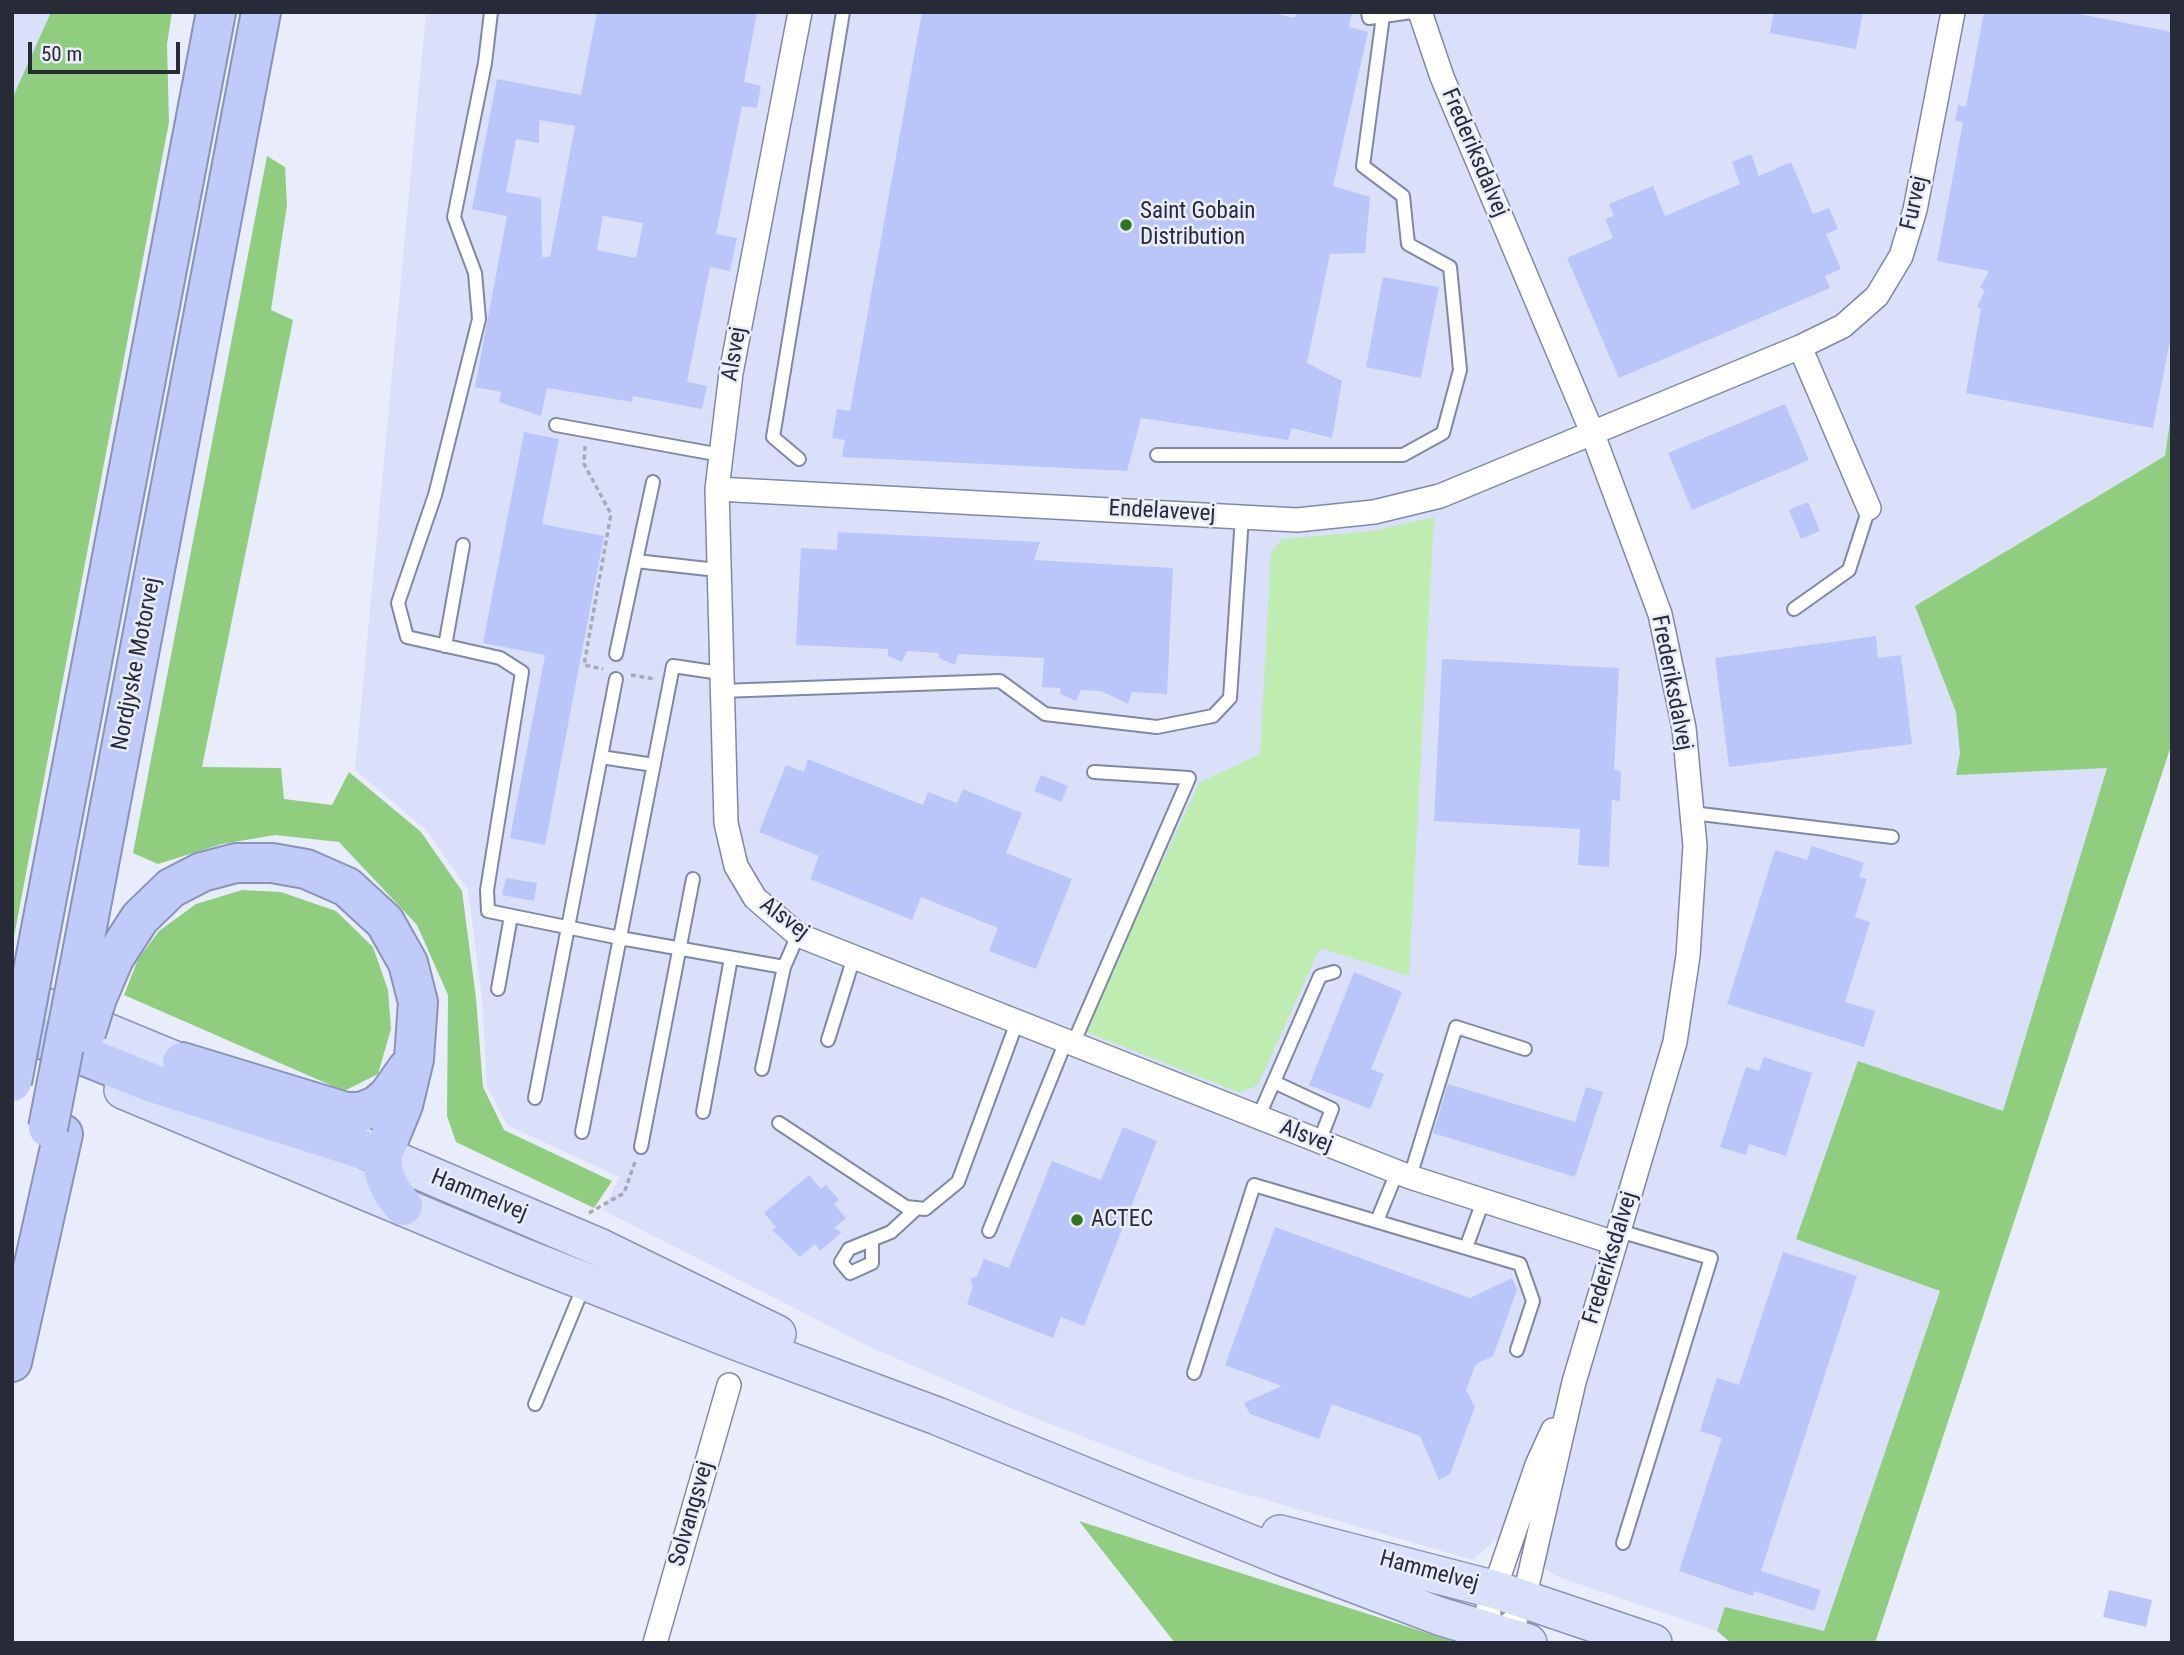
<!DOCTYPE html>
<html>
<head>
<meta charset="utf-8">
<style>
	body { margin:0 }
	#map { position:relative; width:2184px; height:1655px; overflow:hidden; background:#e9edfb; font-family:"Roboto Condensed",sans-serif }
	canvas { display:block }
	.frame { position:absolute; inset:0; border:14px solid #272a37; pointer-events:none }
	.scale { position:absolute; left:28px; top:42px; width:152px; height:32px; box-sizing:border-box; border:4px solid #272a37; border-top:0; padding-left:9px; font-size:21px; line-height:24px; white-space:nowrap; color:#272a37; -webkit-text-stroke:5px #e9edfb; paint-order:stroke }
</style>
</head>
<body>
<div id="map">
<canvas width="2184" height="1655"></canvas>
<div class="frame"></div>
<div class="scale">50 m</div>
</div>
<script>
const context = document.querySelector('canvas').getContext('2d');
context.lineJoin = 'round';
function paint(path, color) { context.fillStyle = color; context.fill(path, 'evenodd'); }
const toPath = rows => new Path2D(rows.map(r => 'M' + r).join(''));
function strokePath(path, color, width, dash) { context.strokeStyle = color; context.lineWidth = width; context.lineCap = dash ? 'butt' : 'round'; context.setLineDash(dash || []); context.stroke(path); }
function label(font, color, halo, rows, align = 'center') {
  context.font = font + ' "Roboto Condensed",sans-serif'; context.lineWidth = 5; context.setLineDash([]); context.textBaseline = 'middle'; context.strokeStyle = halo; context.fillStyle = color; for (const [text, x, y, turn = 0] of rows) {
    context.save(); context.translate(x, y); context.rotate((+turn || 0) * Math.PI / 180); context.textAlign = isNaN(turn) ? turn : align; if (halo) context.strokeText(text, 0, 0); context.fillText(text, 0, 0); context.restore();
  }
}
const built = toPath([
	[12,12,51,12,12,99],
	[426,12,2172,12,2172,614,1848,1643,1751,1643,1556,1576,1495,1540,1473,1560,1187,1477,1022,1413,870,1347,603,1210,619,1177,507,1125,487,1086,482,999,468,890,426,830,355,770]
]);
const green = toPath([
	[1434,517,1409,976,1320,948,1258,1085,1240,1093,1084,1031,1199,783,1260,754,1271,553,1282,539,1373,531]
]);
const forest = toPath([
	[51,12,172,12,167,44,169,122,12,947,12,99],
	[267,156,285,167,287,205,271,310,293,320,202,767,281,768,284,799,332,805,349,772,421,832,462,891,476,998,483,1087,504,1130,612,1181,594,1208,456,1142,447,1116,448,995,417,925,339,842,275,835,222,844,158,864,133,853],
	[2172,408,2172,743,1875,1643,1731,1643,1717,1631,1725,1607,1824,1631,1940,1291,1796,1239,1858,1061,2003,1111,2107,768,1956,775,1960,753,1956,712,1915,606,2165,456],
	[242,890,281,892,336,911,373,947,388,990,391,1029,378,1074,344,1091,124,995,138,959,159,931,196,904],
	[1079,1521,1455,1642,1455,1643,1175,1643]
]);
const building = toPath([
	[597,12,757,12,744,82,761,86,757,108,742,106,716,234,737,238,730,271,710,267,687,382,707,386,702,409,633,396,632,402,547,388,541,416,499,402,501,392,475,387,507,216,472,209,497,79,581,95],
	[539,120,575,126,550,257,542,257,541,198,506,192,516,139,539,143],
	[603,216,643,223,636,258,597,250],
	[922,12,1269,12,1295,18,1296,12,1352,12,1349,27,1368,32,1333,186,1370,197,1365,253,1330,254,1307,363,1342,381,1332,438,1292,428,1288,440,1141,418,1127,471,842,457,845,440,832,438,837,409,850,411],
	[1774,12,1863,12,1856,49,1770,33],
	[1984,12,2069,12,2172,32,2172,330,2153,428,1966,393,1981,309,1977,307,1985,290,1980,288,1989,271,1937,261,1963,122,1955,121,1958,105,1966,107],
	[1751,154,1759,176,1791,162,1813,214,1829,208,1838,229,1826,234,1841,269,1825,276,1830,288,1619,378,1567,258,1613,238,1605,219,1614,216,1609,204,1653,186,1665,216,1740,184,1732,162],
	[1383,277,1439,287,1421,378,1366,367],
	[1785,404,1809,460,1692,510,1668,453],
	[524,432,559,439,542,524,604,536,545,845,510,838,545,655,483,643],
	[1808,502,1820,531,1801,539,1789,510],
	[838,532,1040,542,1034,560,1173,568,1167,694,1132,692,1128,704,1101,691,1081,690,1076,701,1060,694,1060,688,1042,687,1044,658,958,654,955,665,939,658,939,653,907,651,902,662,888,656,888,649,796,645,801,548,837,550],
	[1876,636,1878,658,1901,655,1912,744,1729,767,1715,658],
	[1442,659,1619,668,1614,770,1621,771,1620,801,1612,800,1609,867,1578,865,1580,829,1434,821],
	[808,759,923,805,928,792,957,803,963,789,1022,813,1006,853,1072,879,1036,969,989,951,998,928,921,897,912,920,810,879,819,856,759,832,786,765,804,772],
	[1041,775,1068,786,1061,802,1034,791],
	[1812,846,1864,863,1859,877,1867,879,1855,917,1870,922,1845,1002,1875,1011,1864,1047,1727,1004,1775,850,1807,860],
	[506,878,537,883,534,901,502,895],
	[1354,972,1402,992,1371,1069,1384,1074,1370,1109,1309,1085],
	[1764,1057,1812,1073,1786,1156,1749,1144,1746,1155,1720,1147,1746,1067,1759,1071],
	[1448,1084,1575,1122,1586,1087,1603,1092,1575,1177,1433,1133],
	[1123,1127,1157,1141,1084,1326,1061,1317,1053,1338,967,1304,973,1287,970,1279,977,1276,984,1259,1009,1268,1052,1161,1101,1180],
	[809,1175,821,1189,826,1185,839,1200,834,1204,846,1218,834,1228,842,1232,820,1251,815,1244,800,1257,772,1230,776,1227,764,1213],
	[1275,1227,1470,1298,1512,1278,1517,1290,1493,1356,1476,1364,1466,1390,1475,1407,1450,1474,1439,1480,1420,1436,1332,1404,1319,1439,1250,1414,1244,1403,1282,1386,1225,1365],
	[1783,1252,1857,1276,1761,1571,1821,1590,1814,1611,1754,1591,1753,1596,1679,1571,1722,1438,1700,1431,1717,1378,1739,1385],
	[2109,1590,2152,1600,2146,1627,2103,1617]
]);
const path = toPath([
	[585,446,584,464,611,514,584,665,603,669],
	[631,675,655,679],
	[589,1213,624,1193,636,1159]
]);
const lane = toPath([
	[491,12,485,63,454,217,475,273,479,319,435,495,398,603,407,637,500,658,522,672,487,890,488,911,620,938,784,967,798,935],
	[1368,12,1369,18,1412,12],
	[556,425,721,455],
	[1157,455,1403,455,1443,433,1460,370,1450,267,1408,244,1403,196,1363,166,1383,16],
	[799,459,773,437,843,12],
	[636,561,717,570],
	[1794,609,1849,570,1869,508],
	[445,646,463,545],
	[616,654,653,482],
	[721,691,1000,681,1045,714,1157,727,1213,716,1230,698,1242,517],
	[601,757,654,765],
	[1692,813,1892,837],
	[498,989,511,916],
	[828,1040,854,957],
	[1073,1044,1189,778,1094,772],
	[762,1069,784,967],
	[1274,1082,1332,1109,1319,1142],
	[535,1098,616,679],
	[703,1112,731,958],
	[1258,1118,1320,976,1334,972],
	[779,1123,906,1207,925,1209,958,1182,1017,1022],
	[582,1132,673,666,720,673],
	[641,1147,693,879],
	[1410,1177,1456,1027,1525,1049],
	[1377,1221,1397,1172],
	[989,1231,1066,1041],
	[1619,1231,1711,1258,1623,1543],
	[872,1242,872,1263,850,1273,841,1262,849,1249,891,1232,917,1208],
	[1466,1248,1483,1201],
	[1194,1373,1254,1185,1520,1264,1533,1301,1517,1350],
	[535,1404,585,1283]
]);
const street = toPath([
	[800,12,731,373,717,489,726,823,736,866,755,898,798,935,1410,1177,1615,1243],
	[1420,12,1442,77,1592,432,1660,614,1684,728,1695,846,1688,956,1675,1042,1574,1382,1524,1599,1515,1620,1499,1633],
	[1800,347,1843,326,1877,296,1901,256,1915,210,1953,12],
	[717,489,1297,520,1374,512,1440,496,1800,347,1869,508],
	[1489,1642,1491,1631,1488,1608,1537,1465,1553,1430],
	[655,1643,729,1385]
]);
const primary = toPath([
	[12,993,211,1075],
	[123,1090,523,1257,733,1340,937,1416,1283,1557,1439,1616,1528,1643],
	[359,1145,601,1248,777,1334],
	[1280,1534,1496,1590,1653,1643]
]);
const highway = toPath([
	[40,934,216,12],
	[83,948,261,12],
	[114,958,140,918,171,888,202,872,236,863,272,863,306,869,347,887,385,922,408,963,418,1002,414,1059,403,1105,382,1156,384,1174,392,1192,403,1206],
	[12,1027,152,1083,382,1156],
	[182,1062,346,1112,361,1112,376,1106,388,1096,407,1069],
	[12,1362,63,1134]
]);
const highwayBridge = toPath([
	[86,1033,97,998,114,958],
	[12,1082,40,934],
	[48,1128,83,948]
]);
const markers = [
	[1126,225,7,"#317718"],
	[1077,1220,7,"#317718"]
];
const streetNames = [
	["Frederiksdalvej",1474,153,67],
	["Furvej",1915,203,-77],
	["Alsvej",735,354,-80],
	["Endelavevej",1162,512,3],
	["Nordjyske Motorvej",137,664,-79],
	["Frederiksdalvej",1671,683,79],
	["Alsvej",784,919,37],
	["Alsvej",1306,1137,21],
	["Hammelvej",479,1196,22],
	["Frederiksdalvej",1611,1258,-73],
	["Solvangsvej",692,1514,-74],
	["Hammelvej",1429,1572,15]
];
const poiNames = [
	["Saint Gobain",1140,212],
	["Distribution",1140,238],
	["ACTEC",1091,1220]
];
paint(built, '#dae0fa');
paint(green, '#beecb1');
paint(forest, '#90cd7f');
paint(building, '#bac6fa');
strokePath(lane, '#8088a7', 16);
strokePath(street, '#8088a7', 26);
strokePath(primary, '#8a93b5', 40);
strokePath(highway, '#8a93b5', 42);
strokePath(path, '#a6aab8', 3.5, [5, 3.5]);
strokePath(lane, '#fff', 12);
strokePath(street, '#fff', 23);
strokePath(primary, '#d9e0fb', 37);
strokePath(highway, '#c0cbf9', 38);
strokePath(highwayBridge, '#8a93b5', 42, []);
strokePath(highwayBridge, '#c0cbf9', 38);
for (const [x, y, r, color] of markers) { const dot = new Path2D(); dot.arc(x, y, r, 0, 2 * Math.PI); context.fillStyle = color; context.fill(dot); strokePath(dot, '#e9edfb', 2.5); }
label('23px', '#272a37', '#e9edfb', streetNames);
label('23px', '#272a37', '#e9edfb', poiNames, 'left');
</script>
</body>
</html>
